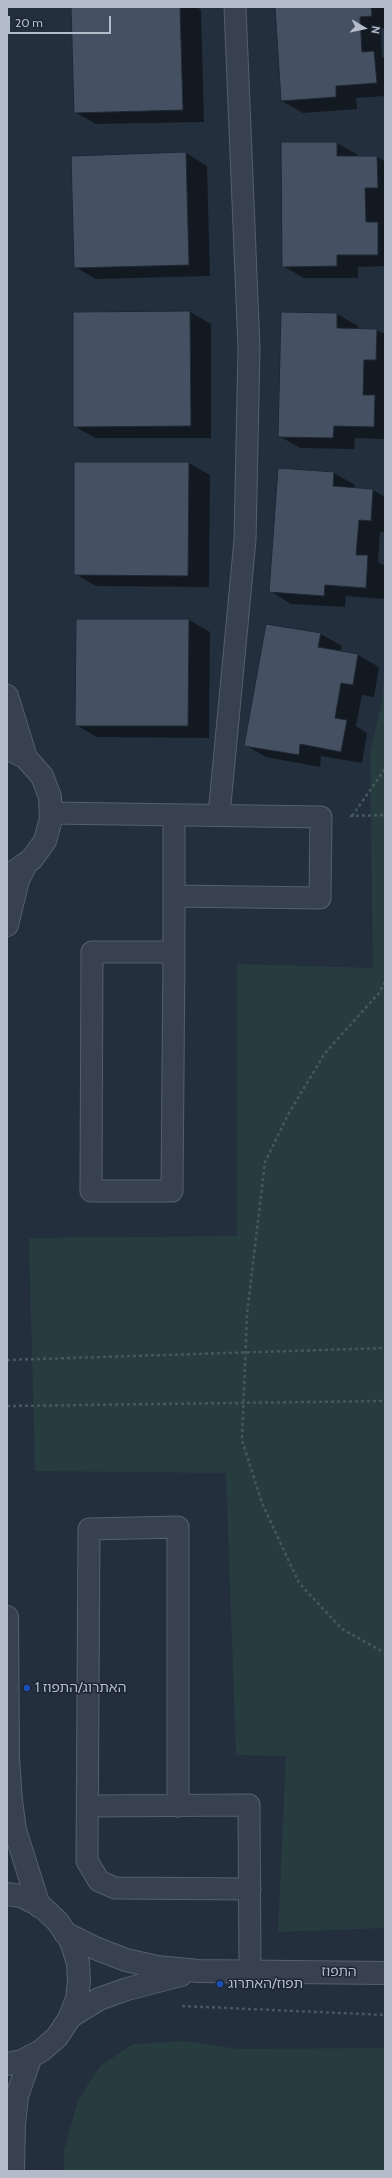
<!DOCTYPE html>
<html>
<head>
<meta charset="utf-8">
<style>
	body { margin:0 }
	#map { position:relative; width:392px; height:2178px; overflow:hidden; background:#242f3e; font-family:Cabin,sans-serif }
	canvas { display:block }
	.frame { position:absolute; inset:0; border:8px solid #b4bcc9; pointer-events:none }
	.north { position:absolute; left:344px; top:8px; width:40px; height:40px; -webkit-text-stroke:3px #1d2633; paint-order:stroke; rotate:99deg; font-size:11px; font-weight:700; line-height:16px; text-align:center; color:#b4bcc9 }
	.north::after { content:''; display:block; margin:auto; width:14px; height:18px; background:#b4bcc9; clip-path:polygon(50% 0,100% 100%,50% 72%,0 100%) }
	.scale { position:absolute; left:8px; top:16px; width:103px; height:18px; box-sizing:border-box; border:2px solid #b4bcc9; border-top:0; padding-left:5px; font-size:12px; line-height:14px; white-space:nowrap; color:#b4bcc9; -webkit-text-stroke:3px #1d2633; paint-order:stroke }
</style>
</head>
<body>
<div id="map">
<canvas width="392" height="2178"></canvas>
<div class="frame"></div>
<div class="north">N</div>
<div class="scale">20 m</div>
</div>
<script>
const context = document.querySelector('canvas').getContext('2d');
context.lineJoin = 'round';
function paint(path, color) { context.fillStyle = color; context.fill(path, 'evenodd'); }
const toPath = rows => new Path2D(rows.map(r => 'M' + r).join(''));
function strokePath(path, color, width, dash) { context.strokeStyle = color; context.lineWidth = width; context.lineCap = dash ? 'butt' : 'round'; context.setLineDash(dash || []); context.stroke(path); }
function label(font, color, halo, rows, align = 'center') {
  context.font = font + ' Cabin,"Noto Sans Hebrew",sans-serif'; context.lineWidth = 3; context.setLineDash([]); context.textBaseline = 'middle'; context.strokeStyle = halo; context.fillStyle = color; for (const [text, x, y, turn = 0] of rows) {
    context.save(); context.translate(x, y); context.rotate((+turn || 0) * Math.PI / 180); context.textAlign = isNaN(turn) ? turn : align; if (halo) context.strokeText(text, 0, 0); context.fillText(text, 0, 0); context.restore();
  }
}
const green = toPath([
	[385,662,385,1928,278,1932,286,1756,236,1755,226,1473,35,1471,29,1238,237,1236,237,964,373,968,370,752,382,702],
	[185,2041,238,2049,385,2048,385,2171,64,2171,64,2150,78,2100,100,2066,133,2044]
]);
const shadow = toPath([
	[72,7,196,7,201,10,204,122,96,124,75,112],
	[276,7,385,7,385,28,381,29,382,57,385,58,385,96,356,98,357,109,303,113,282,101],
	[282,143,337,143,358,155,358,157,377,157,385,161,385,266,358,267,358,278,304,278,283,266],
	[186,153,207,166,210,276,96,279,75,267],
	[190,312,211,324,211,438,95,438,74,426],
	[337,314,358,326,358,329,376,330,385,334,385,439,355,438,354,449,300,448,279,436],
	[189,463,210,475,209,587,96,586,75,574],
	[279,469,334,473,355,485,355,489,373,490,385,497,385,532,380,532,378,562,385,566,385,599,346,596,345,607,291,604,270,591],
	[189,620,210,632,209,738,97,737,76,725],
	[321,634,342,646,340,652,358,655,379,667,374,697,362,695,356,726,367,733,362,763,321,756,320,767,266,757,245,745]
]);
const building = toPath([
	[71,7,180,7,183,110,74,113,71,7],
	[275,7,371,7,372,16,360,17,362,52,374,51,377,83,336,86,336,97,281,101,275,7],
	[281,142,337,142,337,156,377,156,378,188,365,188,366,222,378,222,378,255,337,255,337,266,282,267,281,142],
	[186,152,189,265,74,268,71,156,186,152],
	[190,311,191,426,73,427,73,312,190,311],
	[281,312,337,313,337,328,377,329,376,360,364,360,363,395,375,395,374,427,334,426,333,438,278,437,281,312],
	[74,462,189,462,188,576,74,575,74,462],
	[278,468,334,472,333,486,373,489,371,521,359,520,356,555,368,555,366,588,325,585,324,596,269,592,278,468],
	[76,619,189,619,188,726,75,726,76,619],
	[266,624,321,633,318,647,358,654,353,685,341,683,335,718,347,720,341,752,300,744,299,755,244,746,266,624]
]);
const path = toPath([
	[350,816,385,815],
	[352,816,385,769],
	[385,982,379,993,325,1053,289,1113,265,1162,247,1314,242,1440,262,1503,299,1583,342,1629,385,1653],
	[7,1360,385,1348],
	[7,1406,385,1401],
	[182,2006,385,2015]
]);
const lane = toPath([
	[51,813,321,817,320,898,174,896],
	[219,815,245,540,249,348,235,7],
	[174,952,92,952,91,1191,172,1191,174,952,174,815],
	[88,1806,249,1805,250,1971],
	[178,1806,178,1527,89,1529,87,1861,99,1881,115,1888,250,1889]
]);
const street = toPath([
	[7,696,26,758],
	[7,748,26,758,42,776,50,797,51,819,45,841,32,859,14,872,7,874],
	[7,925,18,880,26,864],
	[7,1617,8,1759,11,1801,15,1830,39,1906],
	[7,1894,21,1896,41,1906,58,1922,71,1941,78,1963,79,1981,77,1999,69,2019,57,2037,41,2051,22,2061,7,2064],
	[65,1933,95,1948,126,1960,157,1967,198,1971,385,1973],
	[70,2017,99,1999,127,1989,181,1975],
	[13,2171,14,2124,17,2096,31,2056]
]);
const markers = [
	[27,1688,4,"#1a4fb4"],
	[220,1984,4,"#1a4fb4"]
];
const poiNames = [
	["האתרוג/התפוז 1",35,1688],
	["תפוז/האתרוג",228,1984]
];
const streetNames = [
	["התפוז",339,1972,1]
];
paint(green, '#263c3f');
paint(shadow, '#0007');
paint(building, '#455162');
strokePath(building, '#1f2835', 1);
strokePath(lane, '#565f6c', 23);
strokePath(street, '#565f6c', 24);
strokePath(path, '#44595c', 2.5, [3, 3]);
strokePath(lane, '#38414e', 21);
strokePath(street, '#38414e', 22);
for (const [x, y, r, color] of markers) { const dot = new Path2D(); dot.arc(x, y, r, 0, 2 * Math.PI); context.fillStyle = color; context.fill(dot); strokePath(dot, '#1d2633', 1.5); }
label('14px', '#b4bcc9', '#1d2633', poiNames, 'left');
label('14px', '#b4bcc9', '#1d2633', streetNames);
</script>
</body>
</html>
